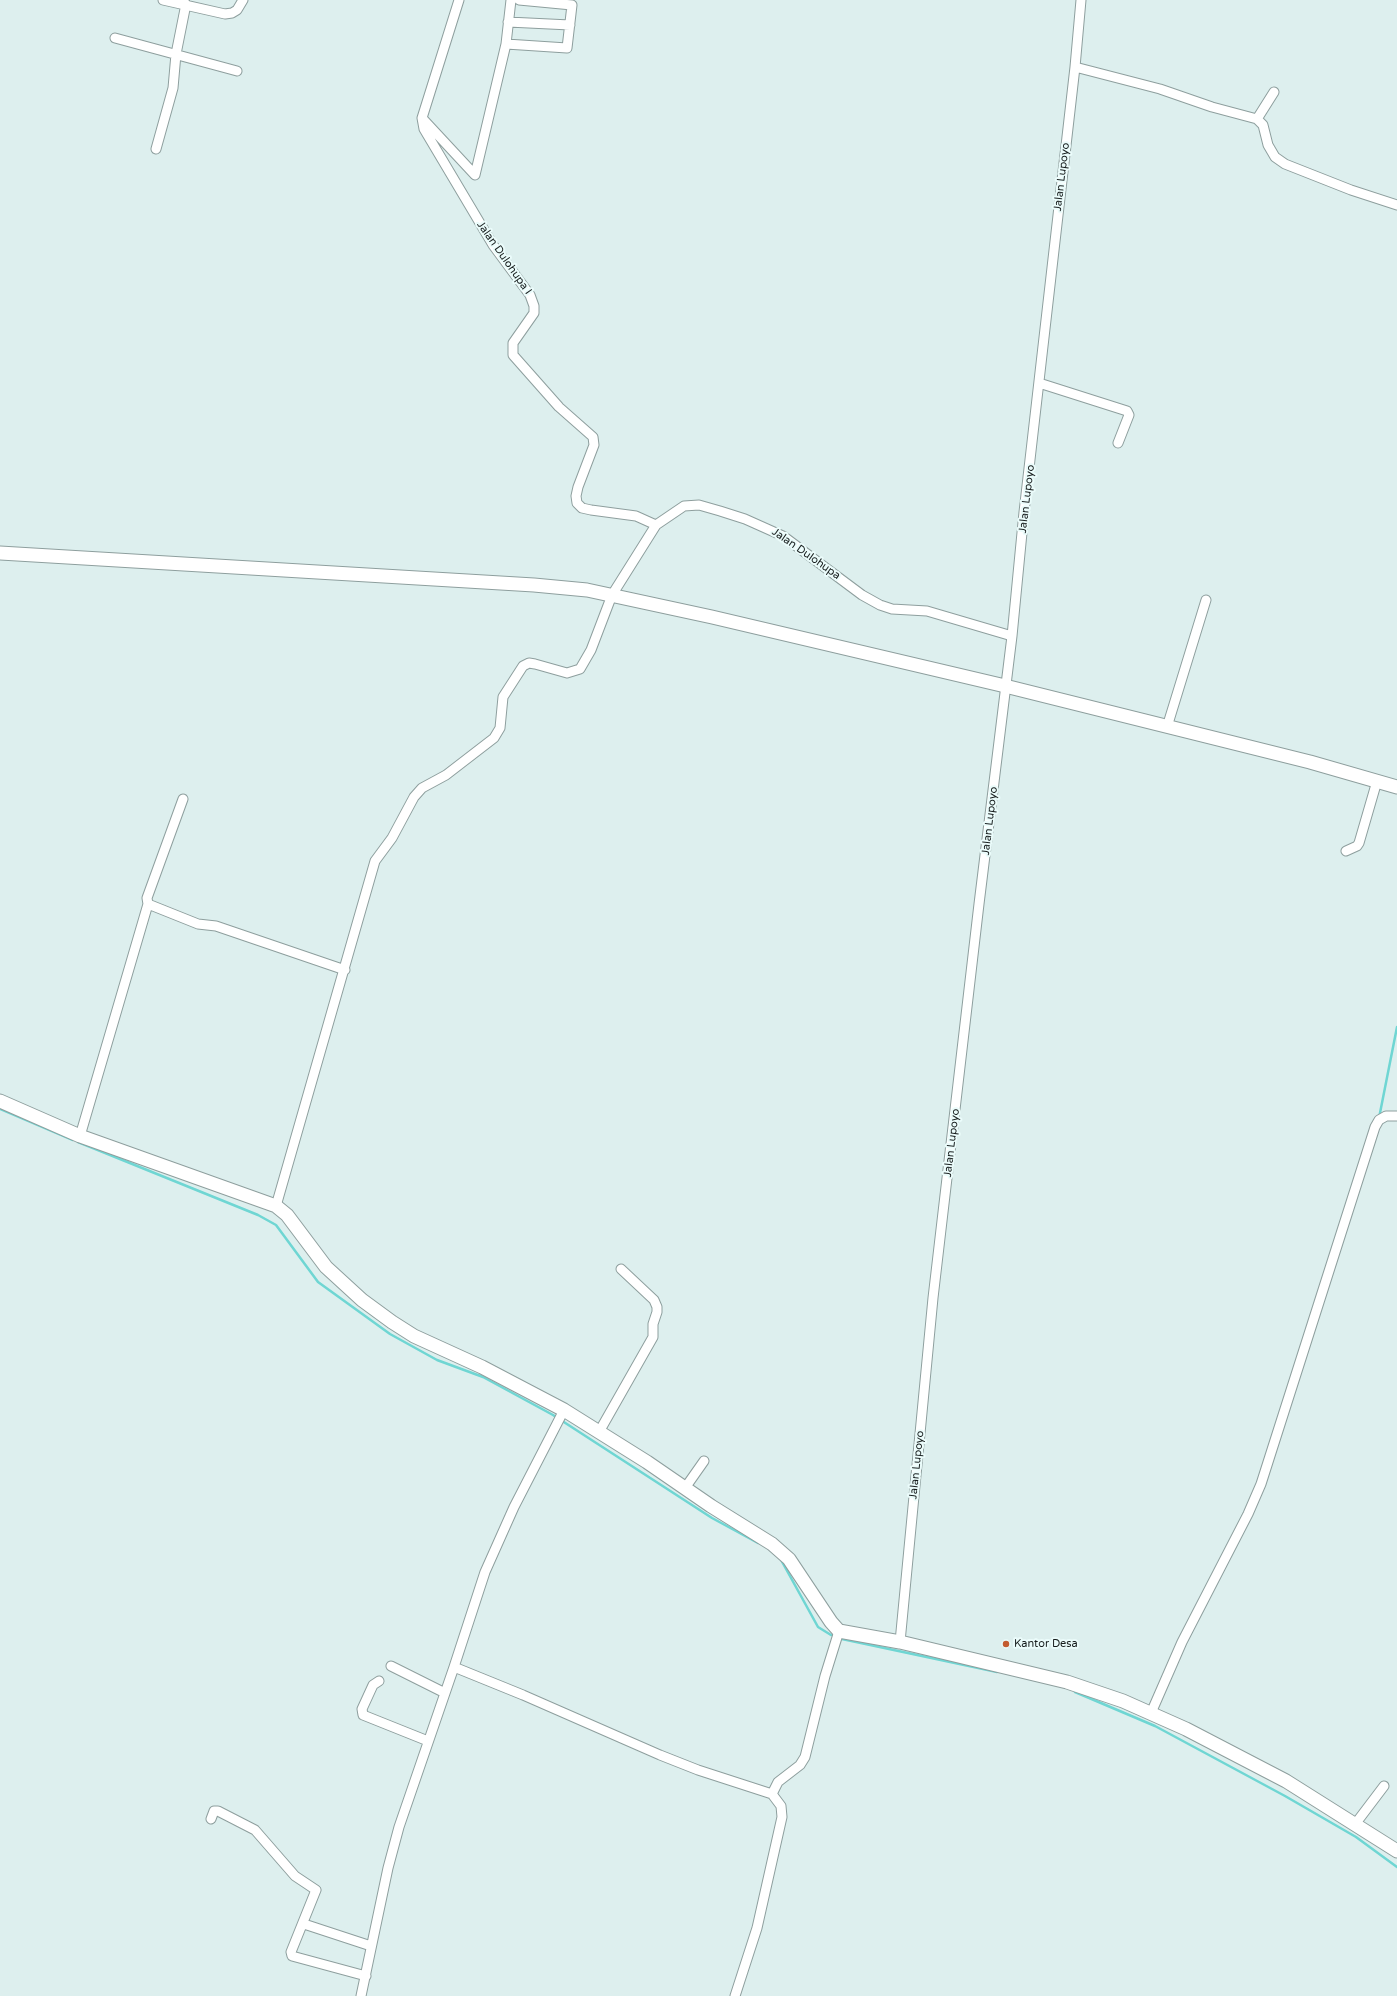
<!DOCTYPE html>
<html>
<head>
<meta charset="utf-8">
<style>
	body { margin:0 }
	canvas { display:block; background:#ddefee }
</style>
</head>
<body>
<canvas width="1397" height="1996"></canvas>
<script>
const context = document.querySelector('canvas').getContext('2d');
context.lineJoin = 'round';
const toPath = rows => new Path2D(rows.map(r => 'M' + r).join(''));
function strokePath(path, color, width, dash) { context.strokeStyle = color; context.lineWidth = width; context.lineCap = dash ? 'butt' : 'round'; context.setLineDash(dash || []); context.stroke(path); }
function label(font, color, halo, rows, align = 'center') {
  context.font = font + ' "Varela Round",sans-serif'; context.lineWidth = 4; context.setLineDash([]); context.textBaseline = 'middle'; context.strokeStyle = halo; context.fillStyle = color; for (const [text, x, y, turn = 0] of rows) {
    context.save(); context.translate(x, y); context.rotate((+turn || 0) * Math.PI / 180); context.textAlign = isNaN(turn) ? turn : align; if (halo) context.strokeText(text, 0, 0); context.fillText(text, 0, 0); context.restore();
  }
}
const stream = toPath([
	[0,1109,73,1140],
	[1379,1118,1397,1027],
	[78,1142,258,1215,276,1225,318,1282,390,1334,437,1360,483,1377,553,1415,712,1518,758,1543],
	[780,1558,818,1627,831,1635],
	[842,1639,997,1672],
	[1075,1692,1155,1726,1285,1796,1356,1837,1397,1867]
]);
const street = toPath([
	[163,0,225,14,232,13,237,10,243,0],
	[459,0,422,118,424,129,493,245,530,295,534,306,534,313,513,343,513,355,559,407,593,437,594,445,578,487,576,496,577,503,582,508,591,510,636,516,656,525],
	[508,22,570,25],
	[115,38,237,71],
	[506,44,567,48,572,5,519,0],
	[1075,67,1160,89,1212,107,1257,119,1263,125,1268,145,1275,157,1285,164,1351,190,1397,205],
	[422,118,475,175,506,44,511,0],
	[1257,119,1274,92],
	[156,149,173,88,176,54,186,4],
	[1039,383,1127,411,1129,415,1118,443],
	[1167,727,1206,600],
	[183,799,147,898,148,904,198,924,216,926,345,970],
	[1346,851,1357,846,1359,843,1377,781],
	[80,1136,148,904],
	[276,1206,375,861,392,838,414,797,422,788,446,775,494,738,500,728,503,697,523,666,529,663,535,664,567,673,580,669,591,650,612,595,656,525,684,506,699,505,720,511,745,519,783,536,862,595,880,605,892,609,927,611,1012,636],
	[599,1432,653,1337,653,1324,657,1312,657,1307,654,1300,621,1269],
	[685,1488,704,1461],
	[900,1642,933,1298,979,904,1012,636,1024,512,1075,67,1081,0],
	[391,1666,445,1693],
	[454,1667,523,1695,660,1755,698,1770,772,1794],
	[379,1681,373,1685,362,1709,363,1715,428,1741],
	[1151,1713,1182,1642,1248,1514,1261,1484,1375,1127,1379,1120,1386,1116,1397,1116],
	[211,1819,214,1811,218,1811,255,1830,295,1876,316,1890,291,1952,292,1956,366,1976],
	[1356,1823,1384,1786],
	[304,1924,371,1946],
	[361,1996,388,1868,399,1827,454,1667,485,1572,514,1507,564,1410],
	[735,1996,757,1928,782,1817,781,1806,772,1794,778,1782,800,1765,805,1757,825,1676,839,1631]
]);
const secondary = toPath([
	[0,553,534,585,587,590,712,617,1001,685,1310,762,1397,787],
	[0,1101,80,1136,276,1206,287,1215,326,1267,362,1300,392,1322,414,1336,482,1367,564,1410,647,1462,711,1506,772,1544,789,1559,831,1622,839,1631,900,1642,1067,1682,1123,1701,1186,1729,1286,1781,1397,1851]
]);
const markers = [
	[1006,1644,4,"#c35c30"]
];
const streetNames = [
	["Jalan Lupoyo",1062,177,-83],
	["Jalan Dulohupa I",504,258,55],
	["Jalan Lupoyo",1027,499,-83],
	["Jalan Dulohupa",806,554,35],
	["Jalan Lupoyo",990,821,-83],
	["Jalan Lupoyo",952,1143,-83],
	["Jalan Lupoyo",917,1465,-84]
];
const poiNames = [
	["Kantor Desa",1014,1644]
];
strokePath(stream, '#6fd6d3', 2.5);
strokePath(street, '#8e9f9e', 11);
strokePath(secondary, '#8e9f9e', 15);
strokePath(street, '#fff', 9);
strokePath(secondary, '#fff', 13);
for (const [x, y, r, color] of markers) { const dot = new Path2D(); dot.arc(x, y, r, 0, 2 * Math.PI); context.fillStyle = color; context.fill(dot); strokePath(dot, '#ebfcfb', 1.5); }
label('11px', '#171d1d', '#ebfcfb', streetNames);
label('11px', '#171d1d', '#ebfcfb', poiNames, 'left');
</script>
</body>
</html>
